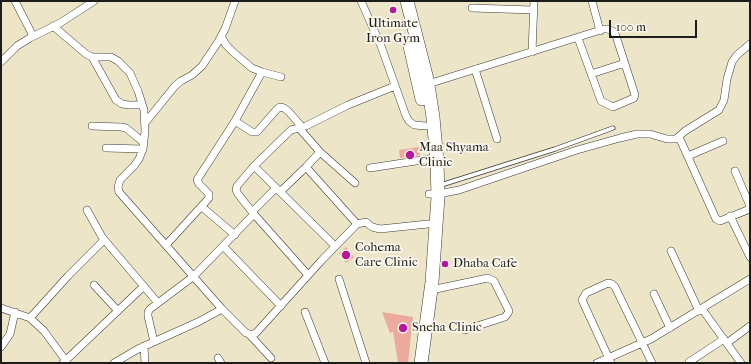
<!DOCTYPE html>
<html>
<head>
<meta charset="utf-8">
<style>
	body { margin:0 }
	#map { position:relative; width:751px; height:364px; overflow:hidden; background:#ede5c7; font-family:"IM FELL French Canon",serif }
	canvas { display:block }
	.frame { position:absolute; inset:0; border:2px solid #1c1c1c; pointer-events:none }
	.scale { position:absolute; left:609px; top:20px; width:88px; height:18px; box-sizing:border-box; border:2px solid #1c1c1c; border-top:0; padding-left:5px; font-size:12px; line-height:14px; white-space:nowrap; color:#1c1c1c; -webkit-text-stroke:3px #fbf7ec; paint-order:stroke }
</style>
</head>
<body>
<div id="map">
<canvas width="751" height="364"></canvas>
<div class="frame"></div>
<div class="scale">100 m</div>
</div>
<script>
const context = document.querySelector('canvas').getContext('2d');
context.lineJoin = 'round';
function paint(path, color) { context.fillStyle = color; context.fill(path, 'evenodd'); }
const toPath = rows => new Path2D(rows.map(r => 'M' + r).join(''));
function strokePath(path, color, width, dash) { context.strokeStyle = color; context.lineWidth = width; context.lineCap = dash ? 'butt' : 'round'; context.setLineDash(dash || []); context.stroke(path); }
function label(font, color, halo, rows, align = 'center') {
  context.font = font + ' "IM FELL French Canon",serif'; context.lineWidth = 3.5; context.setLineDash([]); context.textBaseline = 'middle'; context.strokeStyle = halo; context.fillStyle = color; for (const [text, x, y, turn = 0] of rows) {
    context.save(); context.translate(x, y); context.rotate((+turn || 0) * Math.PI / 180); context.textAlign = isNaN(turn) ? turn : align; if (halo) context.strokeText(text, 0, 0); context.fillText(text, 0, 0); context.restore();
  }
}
const building = toPath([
	[419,147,420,155,400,158,399,150],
	[346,247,354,257,346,263,339,253],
	[382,312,413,317,408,363,398,363,393,332,390,333]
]);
const lane = toPath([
	[441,185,555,149,613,128]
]);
const street = toPath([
	[15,1,33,36],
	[361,1,381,46,406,116,409,121,414,125,426,126],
	[592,1,600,31],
	[472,8,533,10],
	[53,26,86,54,92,57,111,57,118,61,130,73,138,91,144,110,145,131,143,149,139,159,134,166,120,180,118,187,119,192,222,309,246,333,252,335,256,333,322,260,357,224,366,222,372,227,380,229,428,224],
	[221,36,226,45,234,53,252,68,262,72,281,77],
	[532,52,534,1],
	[92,57,116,100,122,104,129,105,142,105],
	[1,62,17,46,30,38,60,23,94,1],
	[475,69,497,139],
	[591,74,625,63],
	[428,84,604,29,608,29,614,32,616,36,635,95,634,98,613,107,601,101,578,38],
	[235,121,252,132,257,132,277,109,280,107,284,108,289,112,302,127],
	[145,123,175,86,181,81,192,75,202,66,218,42,225,29,235,1],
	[92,126,121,127,126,128,143,142],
	[299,128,306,126,348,105,395,86],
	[679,137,716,219,720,221,750,209],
	[106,148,143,149],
	[688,156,723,141],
	[254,166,335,246],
	[306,167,357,224],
	[370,168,429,159],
	[735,171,750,206],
	[280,192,306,167,320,152],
	[429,194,438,194,459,190,577,150,620,138,637,134,650,134,667,139,676,139,685,131,719,110,724,100,727,79,732,62,737,55,750,44],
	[202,207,235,235],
	[87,210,102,237,158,303],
	[252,212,276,188],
	[730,216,750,257],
	[166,245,209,198,209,194,199,184,197,180,235,121,262,72],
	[224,247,281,306],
	[671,251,699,311],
	[308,275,253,213,238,194,236,190,237,186,254,166,291,130,299,128,320,152,355,183],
	[339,279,366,363],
	[94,285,118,311],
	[431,290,488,278,494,281,509,311,508,313,505,317,465,330],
	[654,294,670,328],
	[1,308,30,318,44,331,66,361],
	[702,309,741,363],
	[305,312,325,363],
	[30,318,68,276,104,240],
	[249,334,271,358],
	[154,342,148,316,148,312,150,309,194,276,254,214],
	[727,343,750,326],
	[144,346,145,363],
	[1,347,10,334,15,312],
	[218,358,221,363],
	[689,362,724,339],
	[63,363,144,286],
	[114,363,138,349,198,322,222,309],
	[597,363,651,339,750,279],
	[611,363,582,300,586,293,608,283,612,284,615,287,652,363]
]);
const highway = toPath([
	[407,1,427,79,433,117,437,162,438,197,432,282,421,363],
	[409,42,422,99]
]);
const markers = [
	[393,10,4,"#b5179e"],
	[410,155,5,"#b5179e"],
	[346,255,5,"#b5179e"],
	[445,264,4,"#b5179e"],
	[403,328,5,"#b5179e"]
];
const poiNames = [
	["Ultimate",393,24,"center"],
	["Iron Gym",393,39,"center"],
	["Maa Shyama",419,148],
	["Clinic",419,163],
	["Cohema",355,248],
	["Care Clinic",355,263],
	["Dhaba Cafe",453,264],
	["Sneha Clinic",412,328]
];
paint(building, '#ebaa9c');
strokePath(lane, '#3b3a36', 5);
strokePath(street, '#3b3a36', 8);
strokePath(highway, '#3b3a36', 14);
strokePath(lane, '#fff', 3.5);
strokePath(street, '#fff', 7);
strokePath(highway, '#fff', 13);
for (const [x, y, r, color] of markers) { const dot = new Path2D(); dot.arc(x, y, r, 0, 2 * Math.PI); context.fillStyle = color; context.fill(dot); strokePath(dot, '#fbf7ec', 1.5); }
label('13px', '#1c1c1c', '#fbf7ec', poiNames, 'left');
</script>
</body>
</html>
